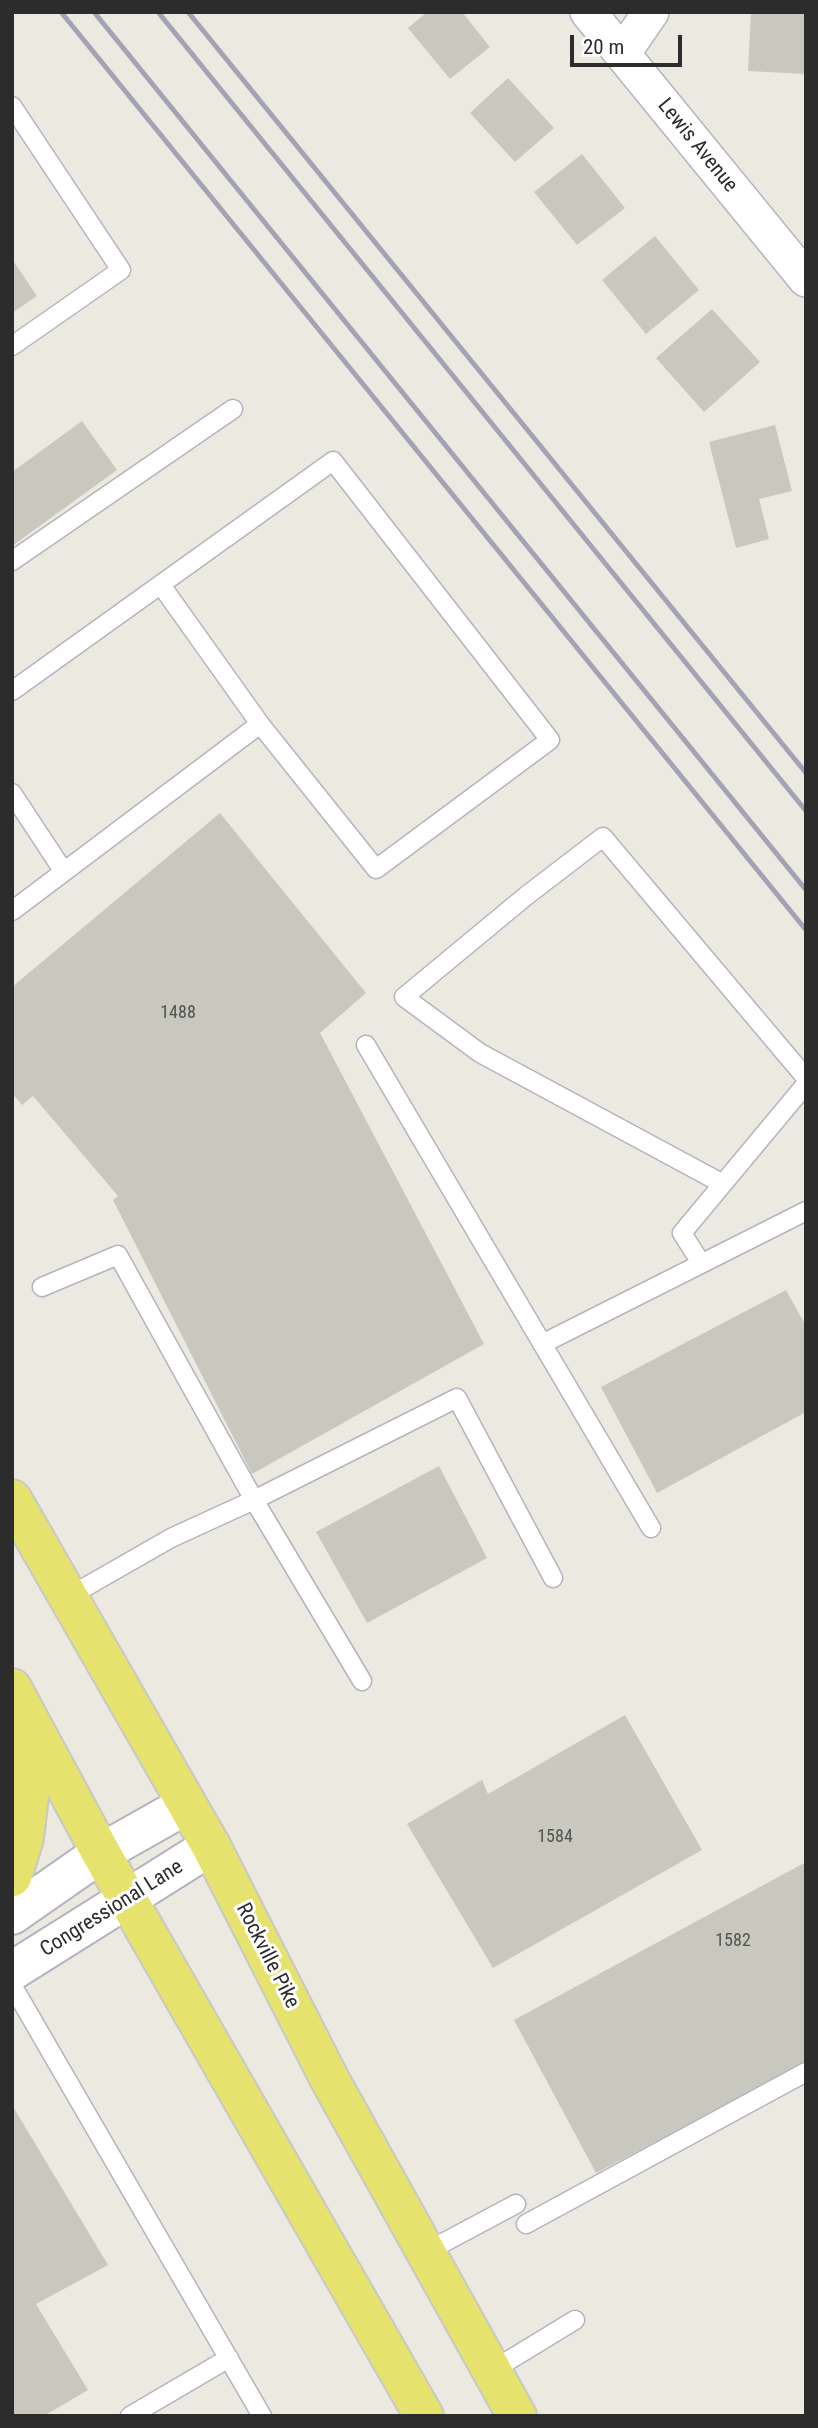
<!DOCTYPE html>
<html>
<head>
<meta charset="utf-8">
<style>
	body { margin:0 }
	#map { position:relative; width:818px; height:2428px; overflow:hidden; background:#eceae0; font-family:"Roboto Condensed",sans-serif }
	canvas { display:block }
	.frame { position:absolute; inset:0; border:14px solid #2c2c2c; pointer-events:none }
	.scale { position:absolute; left:570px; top:35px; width:112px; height:32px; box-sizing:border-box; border:4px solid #2c2c2c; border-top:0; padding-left:9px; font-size:21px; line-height:24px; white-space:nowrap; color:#2c2c2c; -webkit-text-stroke:5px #fff; paint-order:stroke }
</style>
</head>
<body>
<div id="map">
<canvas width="818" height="2428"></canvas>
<div class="frame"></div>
<div class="scale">20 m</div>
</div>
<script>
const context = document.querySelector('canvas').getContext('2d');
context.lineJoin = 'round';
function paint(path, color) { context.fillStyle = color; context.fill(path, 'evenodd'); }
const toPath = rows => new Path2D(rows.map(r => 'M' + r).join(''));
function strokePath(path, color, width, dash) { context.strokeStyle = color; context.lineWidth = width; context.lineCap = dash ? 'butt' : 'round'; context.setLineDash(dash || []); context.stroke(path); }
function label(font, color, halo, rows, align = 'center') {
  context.font = font + ' "Roboto Condensed",sans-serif'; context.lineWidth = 6; context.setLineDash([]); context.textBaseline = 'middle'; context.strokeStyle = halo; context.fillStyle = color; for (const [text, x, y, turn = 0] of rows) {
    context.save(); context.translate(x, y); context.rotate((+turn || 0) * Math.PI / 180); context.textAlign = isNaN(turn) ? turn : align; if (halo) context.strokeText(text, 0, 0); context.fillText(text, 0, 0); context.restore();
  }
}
const building = toPath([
	[427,12,462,12,490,47,450,79,408,28],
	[751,12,806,12,806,74,748,71],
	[508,78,554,128,515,162,470,113],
	[582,154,625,208,577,245,534,192],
	[655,236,699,290,646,334,602,280],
	[12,259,37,296,12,313],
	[712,309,760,362,704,412,656,358],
	[82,421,117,470,12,546,12,472],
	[775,425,792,491,759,499,769,539,736,548,709,442],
	[220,813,366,993,320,1033,484,1344,252,1474,113,1200,118,1196,33,1096,22,1105,12,1093,12,987],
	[786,1290,806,1326,806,1412,657,1493,601,1387],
	[439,1466,487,1558,367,1623,316,1532],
	[625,1715,702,1850,493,1968,407,1824,482,1780,488,1794],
	[806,1862,806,2063,596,2173,514,2020],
	[12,2105,108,2265,36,2304,88,2390,44,2416,12,2416]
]);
const lane = toPath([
	[12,106,121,270,12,346],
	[12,561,233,409],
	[161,585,260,724],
	[12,691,333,461,550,740,376,869,260,724,12,911],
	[12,793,64,872],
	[366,1045,651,1528],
	[723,1184,480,1053,404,997,526,896,603,837,806,1078],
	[701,1263,682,1233,806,1084],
	[42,1287,118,1255,254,1500,362,1681],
	[542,1344,806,1211],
	[68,1597,171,1538,254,1500,457,1398,553,1578],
	[12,1985,262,2416],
	[526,2224,806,2072],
	[426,2252,516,2204],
	[493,2370,575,2320],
	[130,2416,229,2358]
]);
const street = toPath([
	[588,12,806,279],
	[622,54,651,12]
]);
const secondary = toPath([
	[12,1915,101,1853,186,1805],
	[12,1971,211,1846]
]);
const primary = toPath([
	[12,1499,211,1846,330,2080,517,2416],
	[12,1688,101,1853,424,2416],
	[12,1877,24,1838,29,1797,18,1718]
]);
const rail = toPath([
	[61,12,806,930],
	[94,12,806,890],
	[158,12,806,811],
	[188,12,806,773]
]);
const numberNames = [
	["1488",178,1013],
	["1584",555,1837],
	["1582",733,1941]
];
const streetNames = [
	["Lewis Avenue",697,146,51],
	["Congressional Lane",112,1909,-32],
	["Rockville Pike",267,1956,63]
];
paint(building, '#c8c8be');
strokePath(lane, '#b4b3be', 21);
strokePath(street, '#b4b3be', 38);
strokePath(secondary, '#b4b3be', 42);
strokePath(primary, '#c8c8c8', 42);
strokePath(lane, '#fff', 18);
strokePath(street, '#fff', 35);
strokePath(secondary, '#fff', 38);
strokePath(primary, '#e5e36d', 38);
strokePath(rail, '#a4a3b5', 5);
label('18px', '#535350', null, numberNames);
label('21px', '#2c2c2c', '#fff', streetNames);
</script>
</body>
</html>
